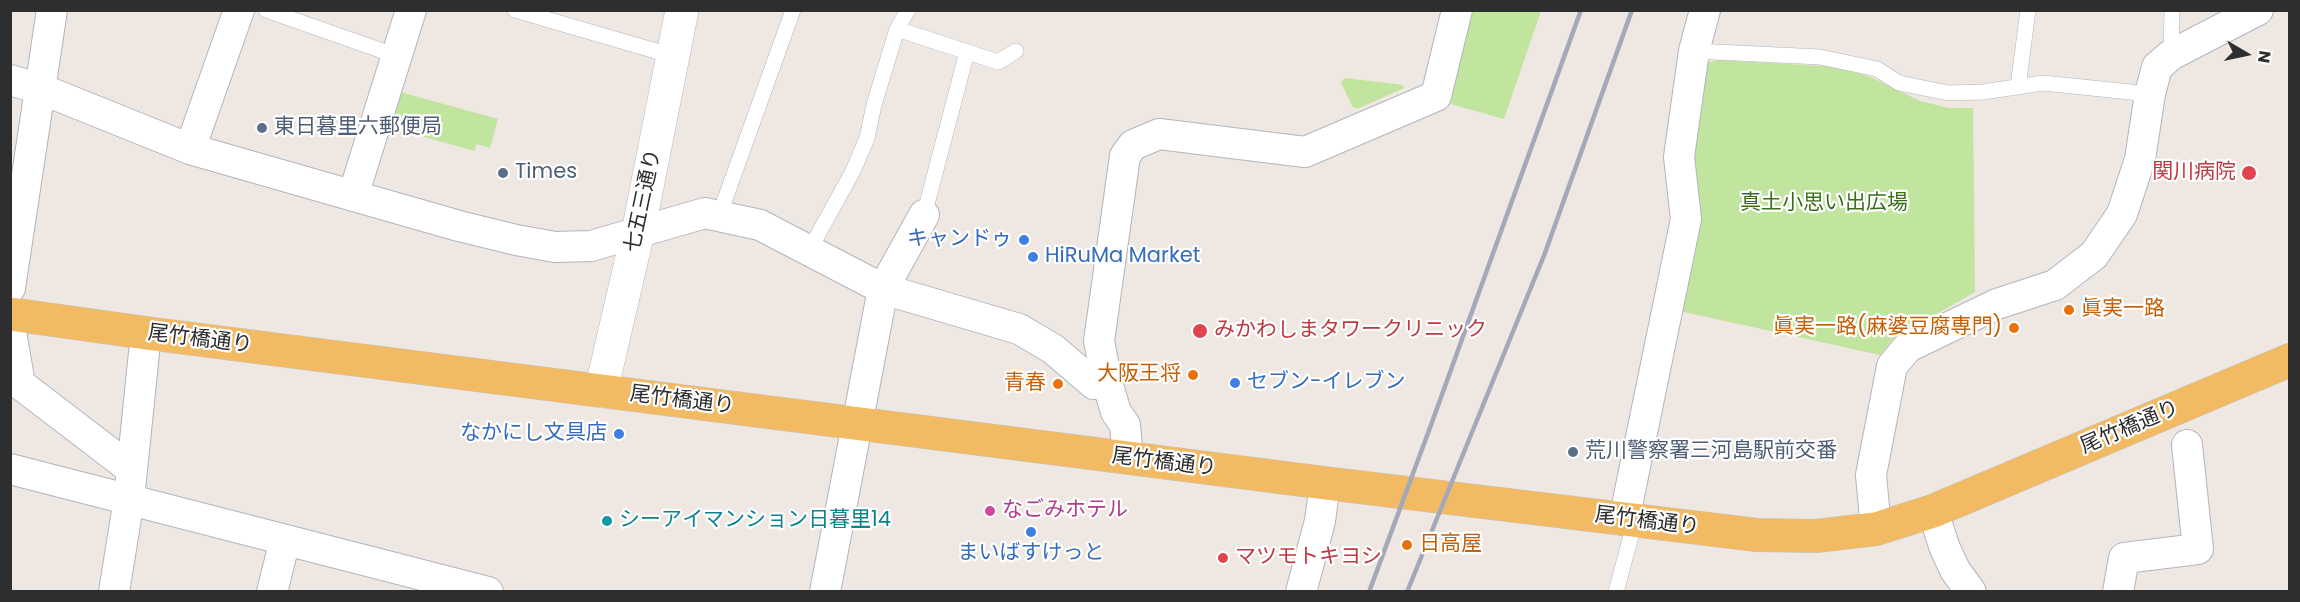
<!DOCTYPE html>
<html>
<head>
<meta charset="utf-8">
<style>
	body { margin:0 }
	#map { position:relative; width:2300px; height:602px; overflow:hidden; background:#efe7e1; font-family:Poppins,sans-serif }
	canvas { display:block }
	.frame { position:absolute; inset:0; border:12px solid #2e2e2e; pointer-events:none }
	.north { position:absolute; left:2216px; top:24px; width:60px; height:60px; -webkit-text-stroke:4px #fff; paint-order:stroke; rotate:99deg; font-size:16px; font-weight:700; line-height:24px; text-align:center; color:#2e2e2e }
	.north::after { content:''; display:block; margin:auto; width:21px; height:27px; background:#2e2e2e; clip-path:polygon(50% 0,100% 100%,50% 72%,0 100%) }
</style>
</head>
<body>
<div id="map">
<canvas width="2300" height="602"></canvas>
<div class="frame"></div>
<div class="north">N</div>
</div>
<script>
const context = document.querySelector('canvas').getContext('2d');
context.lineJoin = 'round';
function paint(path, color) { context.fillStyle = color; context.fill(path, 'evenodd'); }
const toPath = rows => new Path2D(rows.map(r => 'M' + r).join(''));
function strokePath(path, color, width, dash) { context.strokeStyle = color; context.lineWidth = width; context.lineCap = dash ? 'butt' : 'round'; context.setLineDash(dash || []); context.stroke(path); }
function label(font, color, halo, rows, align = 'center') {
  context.font = font + ' Poppins,"Noto Sans JP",sans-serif'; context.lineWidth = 4.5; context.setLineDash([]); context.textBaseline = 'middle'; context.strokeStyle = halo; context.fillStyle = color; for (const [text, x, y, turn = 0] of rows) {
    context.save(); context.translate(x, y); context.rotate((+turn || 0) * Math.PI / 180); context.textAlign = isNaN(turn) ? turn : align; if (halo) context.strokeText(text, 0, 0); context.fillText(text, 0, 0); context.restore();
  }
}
const green = toPath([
	[1466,11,1541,11,1504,119,1447,103],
	[1718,60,1840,67,1873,78,1920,101,1949,108,1973,108,1975,292,1893,339,1880,355,1670,309,1699,65],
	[1345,78,1403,85,1404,88,1357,109,1352,106,1341,82],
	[393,90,498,119,490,148,476,144,475,151,384,126]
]);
const service = toPath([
	[266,10,397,56],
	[515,10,673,56],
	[897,29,998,62,1016,51],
	[1694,51,1820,57,1877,69,1899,83,1948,93,1983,92,2043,83,2150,94],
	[2171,55,2172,10],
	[2018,87,2028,10],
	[924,215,967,52],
	[719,216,793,10],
	[810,249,853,171,867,138,874,105,897,29,908,10],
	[1616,592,1635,521]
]);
const minor = toPath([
	[10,80,41,89,190,149,459,226,516,240,555,247,591,246,705,213,760,225,883,289,1019,329,1053,349,1094,384,1107,382,1116,412,1125,425,1128,458],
	[190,149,239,10],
	[353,196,411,10],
	[10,288,52,10],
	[10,326,20,384,131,469],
	[1107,382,1099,341,1125,156,1133,145,1159,134,1305,152,1436,96,1457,10],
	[10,469,488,592],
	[1933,511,1944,546,1955,570,1971,592],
	[1624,520,1686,219,1679,157,1694,51,1705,10],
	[1876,529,1871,475,1892,366,1908,347,1997,304,2055,285,2094,255,2122,214,2140,159,2150,94,2157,67,2171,55,2258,10],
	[114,592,129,499,146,333],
	[272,592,285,540],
	[825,592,883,289,924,215],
	[1301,592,1320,521,1325,483],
	[2118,592,2124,558,2198,549,2187,445]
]);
const tertiary = toPath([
	[601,391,638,232,682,10]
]);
const primary = toPath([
	[10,314,146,333,1325,483,1757,535,1816,536,1876,529,1933,511,2290,360]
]);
const rail = toPath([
	[1369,592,1431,425,1581,10],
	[1407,592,1545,253,1632,10]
]);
const markers = [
	[262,128,6,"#5c6f8a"],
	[503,173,6,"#5c6f8a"],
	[2249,173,8,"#e0444e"],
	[1024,240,6,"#3f7fe0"],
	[1033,257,6,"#3f7fe0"],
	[2069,310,6,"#e8710a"],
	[2014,328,6,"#e8710a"],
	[1200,331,8,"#e0444e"],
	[1193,375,6,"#e8710a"],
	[1235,383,6,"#3f7fe0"],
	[1058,384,6,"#e8710a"],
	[619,434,6,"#3f7fe0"],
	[1573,452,6,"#5c6f8a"],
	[990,511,6,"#d1479c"],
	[607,521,6,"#0f9aa8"],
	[1031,532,6,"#3f7fe0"],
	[1407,545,6,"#e8710a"],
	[1223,558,6,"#e0444e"]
];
const serviceNames = [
	["東日暮里六郵便局",274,128],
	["Times",515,173],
	["荒川警察署三河島駅前交番",1585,452]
];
const healthNames = [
	["関川病院",2236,173,"right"],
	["みかわしまタワークリニック",1214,331],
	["マツモトキヨシ",1235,558]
];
const streetNames = [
	["七五三通り",644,201,-78],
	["尾竹橋通り",200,340,7],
	["尾竹橋通り",682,401,7],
	["尾竹橋通り",2130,428,-23],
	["尾竹橋通り",1164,463,7],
	["尾竹橋通り",1647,522,7]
];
const parkNames = [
	["真土小思い出広場",1824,204]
];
const shopNames = [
	["キャンドゥ",1012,240],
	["HiRuMa Market",1045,257,"left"],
	["セブン-イレブン",1247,383,"left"],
	["なかにし文具店",607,434],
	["まいばすけっと",1031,554,"center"]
];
const foodNames = [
	["眞実一路",2081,310,"left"],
	["眞実一路(麻婆豆腐専門)",2002,328],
	["大阪王将",1181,375],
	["青春",1046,384],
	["日高屋",1419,545,"left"]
];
const hotelNames = [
	["なごみホテル",1002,511]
];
const cultureNames = [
	["シーアイマンション日暮里14",619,521]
];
paint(green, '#c1e59e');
strokePath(service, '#b1b5be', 16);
strokePath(minor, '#b1b5be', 32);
strokePath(tertiary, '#b1b5be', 34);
strokePath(primary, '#c4c4c4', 34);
strokePath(service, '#fff', 15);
strokePath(minor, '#fff', 30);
strokePath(tertiary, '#fff', 33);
strokePath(primary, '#f2bb63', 33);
strokePath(rail, '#a3a9b8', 4.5);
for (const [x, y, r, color] of markers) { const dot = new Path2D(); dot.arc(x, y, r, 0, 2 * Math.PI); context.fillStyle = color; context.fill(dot); strokePath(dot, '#fff', 2); }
label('21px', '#4e5e75', '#fff', serviceNames, 'left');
label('21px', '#be3a42', '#fff', healthNames, 'left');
label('21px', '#2e2e2e', '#fff', streetNames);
label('21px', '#396e1b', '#fff', parkNames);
label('21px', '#366cbe', '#fff', shopNames, 'right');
label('21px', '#c56008', '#fff', foodNames, 'right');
label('21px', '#b23c85', '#fff', hotelNames, 'left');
label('21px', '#0d838f', '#fff', cultureNames, 'left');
</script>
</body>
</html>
